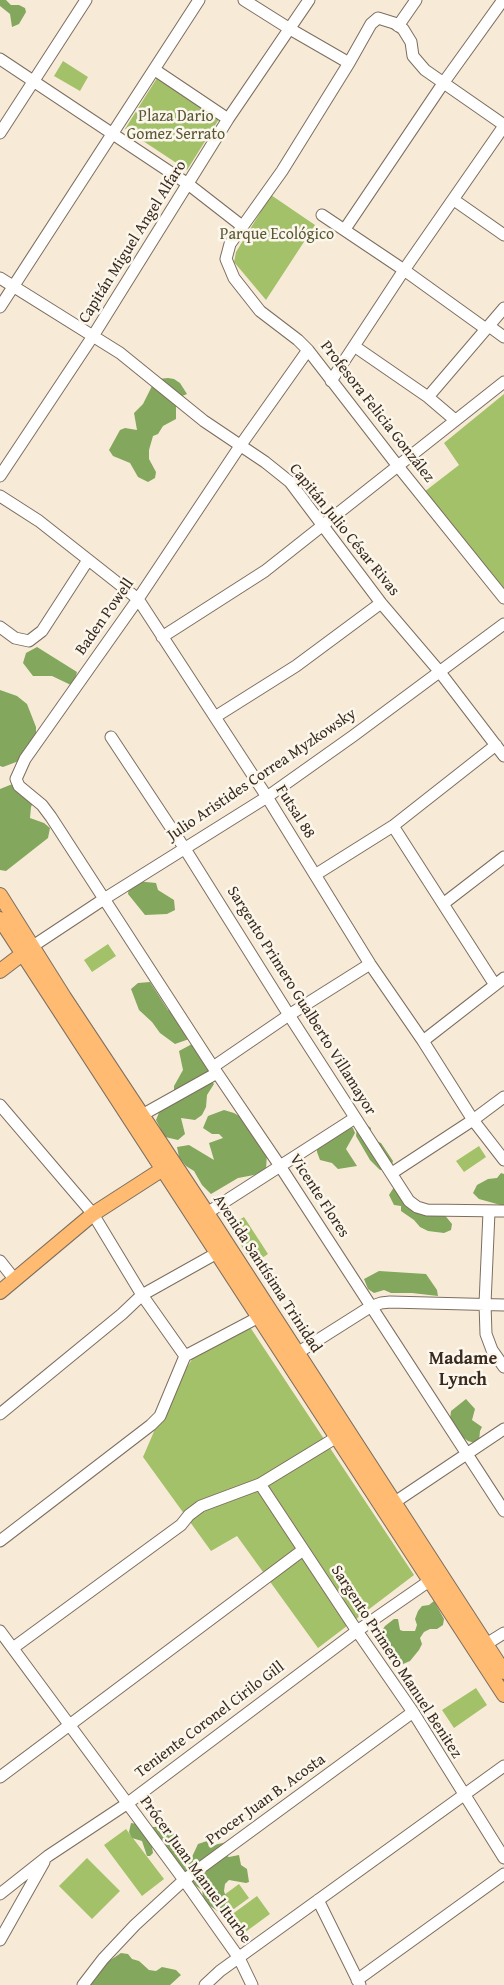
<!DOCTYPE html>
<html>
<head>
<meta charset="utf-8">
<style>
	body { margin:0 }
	canvas { display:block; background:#f7ebd8 }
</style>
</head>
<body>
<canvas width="504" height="1985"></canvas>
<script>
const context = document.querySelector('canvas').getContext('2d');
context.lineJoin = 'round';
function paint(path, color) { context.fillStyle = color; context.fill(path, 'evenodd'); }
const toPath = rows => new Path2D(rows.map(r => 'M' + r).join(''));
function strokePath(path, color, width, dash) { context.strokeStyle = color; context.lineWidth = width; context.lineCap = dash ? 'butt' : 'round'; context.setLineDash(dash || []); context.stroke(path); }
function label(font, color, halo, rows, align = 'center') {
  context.font = font + ' "Gentium Book Plus",serif'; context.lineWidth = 5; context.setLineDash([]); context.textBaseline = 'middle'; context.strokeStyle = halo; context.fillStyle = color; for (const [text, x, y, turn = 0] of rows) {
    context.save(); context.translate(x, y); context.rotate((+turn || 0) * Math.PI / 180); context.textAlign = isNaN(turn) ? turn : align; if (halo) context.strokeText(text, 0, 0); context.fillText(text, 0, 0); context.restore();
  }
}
const green = toPath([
	[63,61,88,77,80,91,54,76],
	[157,78,219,119,187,170,125,129],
	[271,195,315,225,266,300,234,262,236,252],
	[504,394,504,591,424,492,459,465,444,443],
	[108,944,116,956,92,972,84,960],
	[479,1146,486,1157,464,1172,456,1161],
	[244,1217,268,1254,253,1264,229,1226],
	[246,1321,414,1575,318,1648,237,1536,211,1551,143,1457,171,1392,198,1350],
	[476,1688,487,1705,454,1728,442,1710],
	[126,1829,164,1879,142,1896,104,1845],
	[87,1858,120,1891,92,1919,59,1886],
	[239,1884,249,1898,223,1917,213,1903],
	[257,1896,270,1914,240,1936,227,1918]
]);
const forest = toPath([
	[0,0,6,0,11,5,19,5,25,8,26,12,19,24,12,27,10,14,0,6],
	[168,378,174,379,180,383,187,394,170,401,176,405,176,419,163,426,158,434,153,436,149,450,149,459,156,472,155,478,148,482,138,477,130,463,113,456,109,450,120,430,125,428,137,430,134,413,143,404,154,382,158,379],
	[37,647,77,672,73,686,52,676,33,676,23,663,26,653],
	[0,690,17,696,27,704,36,727,36,740,24,759,3,767,0,766],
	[15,783,35,798,31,807,30,818,44,823,50,828,48,838,6,871,0,870,0,789],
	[136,881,156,883,158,890,174,900,175,910,167,914,145,915,128,894,129,886],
	[150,982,168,1010,189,1019,193,1028,192,1038,175,1044,160,1033,152,1022,139,1010,131,989,138,983],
	[192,1044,211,1064,208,1077,214,1084,207,1095,206,1107,202,1115,195,1120,181,1118,185,1134,178,1140,165,1137,156,1120,160,1110,166,1108,174,1101,174,1086,183,1070,179,1051],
	[224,1110,234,1113,247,1121,267,1154,266,1169,254,1175,238,1178,211,1194,202,1185,194,1171,186,1166,179,1157,177,1147,189,1145,214,1160,209,1143,223,1138,219,1134,212,1134,203,1128,208,1116],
	[344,1125,353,1128,355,1133,346,1149,357,1166,338,1169,332,1163,320,1160,317,1152,317,1141],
	[367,1125,371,1128,371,1137,374,1140,381,1143,393,1161,391,1169,380,1170,370,1160,356,1136,357,1127],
	[501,1173,504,1174,504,1206,479,1199,473,1193,477,1185,488,1179,497,1178],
	[394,1187,416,1201,443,1213,452,1224,451,1230,444,1233,428,1231,420,1227,414,1220,401,1211,401,1206,394,1205,389,1195],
	[379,1271,426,1274,437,1290,438,1296,412,1293,391,1293,384,1290,374,1293,368,1289,364,1279],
	[466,1399,475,1409,472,1420,482,1427,480,1431,479,1441,475,1443,468,1441,461,1436,450,1419,451,1411],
	[434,1601,444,1619,443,1625,437,1629,430,1629,424,1632,420,1638,422,1644,419,1650,410,1661,403,1664,396,1663,383,1646,381,1632,385,1626,394,1619,398,1619,400,1630,403,1631,415,1631,417,1625,415,1619,418,1611,422,1606,429,1605],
	[131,1823,137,1824,152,1847,153,1853,150,1856,147,1856,142,1841,132,1838,129,1832],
	[151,1827,157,1827,164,1831,177,1833,173,1842,177,1852,187,1860,191,1859,198,1844,210,1840,214,1845,227,1842,223,1854,229,1857,239,1855,241,1865,247,1869,249,1882,246,1883,229,1880,225,1884,224,1891,228,1904,225,1910,219,1912,207,1904,203,1897,202,1890,190,1882,177,1865,176,1859,170,1854],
	[121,1953,128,1954,132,1959,139,1961,149,1970,156,1971,162,1967,176,1970,181,1975,170,1985,86,1985,103,1965]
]);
const minor = toPath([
	[244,0,290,29,349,63],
	[398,26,416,0],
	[0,59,188,184,242,226],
	[155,70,228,119],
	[504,125,425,70,413,56,411,42,403,29,394,23,378,18,371,24,349,63,282,171,230,244,226,259,234,278,260,311,298,340,308,350,397,465,504,598],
	[0,133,86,0],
	[454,200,504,235],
	[322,215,404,270,486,329],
	[345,229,444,82,503,0],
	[0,278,120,353,204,421,265,462,290,482,381,603,439,671,504,756],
	[0,307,199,0],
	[489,326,504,337],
	[354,346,428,397,455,420],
	[308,350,240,446,138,599,25,759,16,779,19,786,42,805,51,817,213,1067,280,1166,504,1511],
	[331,381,404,270,504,126],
	[428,397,504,308],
	[0,476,93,336,228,119,309,0],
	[0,496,39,521,138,599,267,797,370,964,423,1041,473,1120,504,1160],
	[0,627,15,638,29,641,42,631,88,560],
	[162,637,265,571,504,382],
	[215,717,296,666,381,603],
	[111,737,185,849,289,1015,409,1201,417,1207,427,1210,504,1211],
	[393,826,495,985],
	[315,875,393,826,496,745],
	[443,904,504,857],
	[33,946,104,899,267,797,353,736,504,624],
	[423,1041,504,978],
	[213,1067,289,1015,370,964],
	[0,1105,93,1214,142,1295,185,1356,160,1416,151,1425,0,1541],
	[142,1115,217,1073],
	[392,1173,473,1120,504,1097],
	[489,1212,485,1304,486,1334,492,1350,504,1367],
	[207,1213,355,1118],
	[0,1261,15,1280],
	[185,1356,259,1317],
	[291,1357,370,1307,381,1303,390,1302,504,1305],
	[0,1414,122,1314,142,1295,217,1253],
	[260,1484,357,1631,413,1712,504,1858],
	[389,1506,504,1429],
	[0,1631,184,1880,239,1958,252,1985],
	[13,1648,181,1525,189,1515,201,1506,260,1484,337,1437],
	[480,1648,504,1633],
	[0,1777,303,1550],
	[0,1894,48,1856,128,1803,357,1631,435,1577],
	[318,1900,360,1985],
	[0,1940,44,1862],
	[357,1980,504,1874],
	[83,1985,103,1959,135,1925,184,1880,413,1712],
	[205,1985,220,1971,504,1766]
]);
const major = toPath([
	[0,895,64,997,207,1213,504,1672],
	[0,919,504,1695],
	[0,971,29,949],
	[0,1292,93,1214,169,1165]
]);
const parkNames = [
	["Plaza Dario",176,117],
	["Gomez Serrato",176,135],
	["Parque Ecológico",277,235]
];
const streetNames = [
	["Capitán Miguel Angel Alfaro",133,242,-58],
	["Profesora Felicia González",377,412,52],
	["Capitán Julio César Rivas",344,530,51],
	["Baden Powell",105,617,-55],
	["Julio Aristides Correa Myzkowsky",262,775,-34],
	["Futsal 88",295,812,58],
	["Sargento Primero Gualberto Villamayor",301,1001,58],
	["Vicente Flores",319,1196,57],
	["Avenida Santísima Trinidad",267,1274,57],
	["Sargento Primero Manuel Benitez",396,1662,57],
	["Teniente Coronel Cirilo Gill",210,1720,-37],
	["Procer Juan B. Acosta",266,1800,-36],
	["Prócer Juan Manuel Iturbe",195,1870,54]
];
const neighbourhoodNames = [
	["Madame",463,1359],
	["Lynch",463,1380]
];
paint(green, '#a3c169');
paint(forest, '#82a75d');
strokePath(minor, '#7d6e5f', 13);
strokePath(major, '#7d6e5f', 16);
strokePath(minor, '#fff', 11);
strokePath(major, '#ffbb71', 14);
label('16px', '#5a5734', '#fbf7ec', parkNames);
label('16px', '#3b2a1e', '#fbf7ec', streetNames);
label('bold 18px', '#3b2a1e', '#fbf7ec', neighbourhoodNames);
</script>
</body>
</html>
